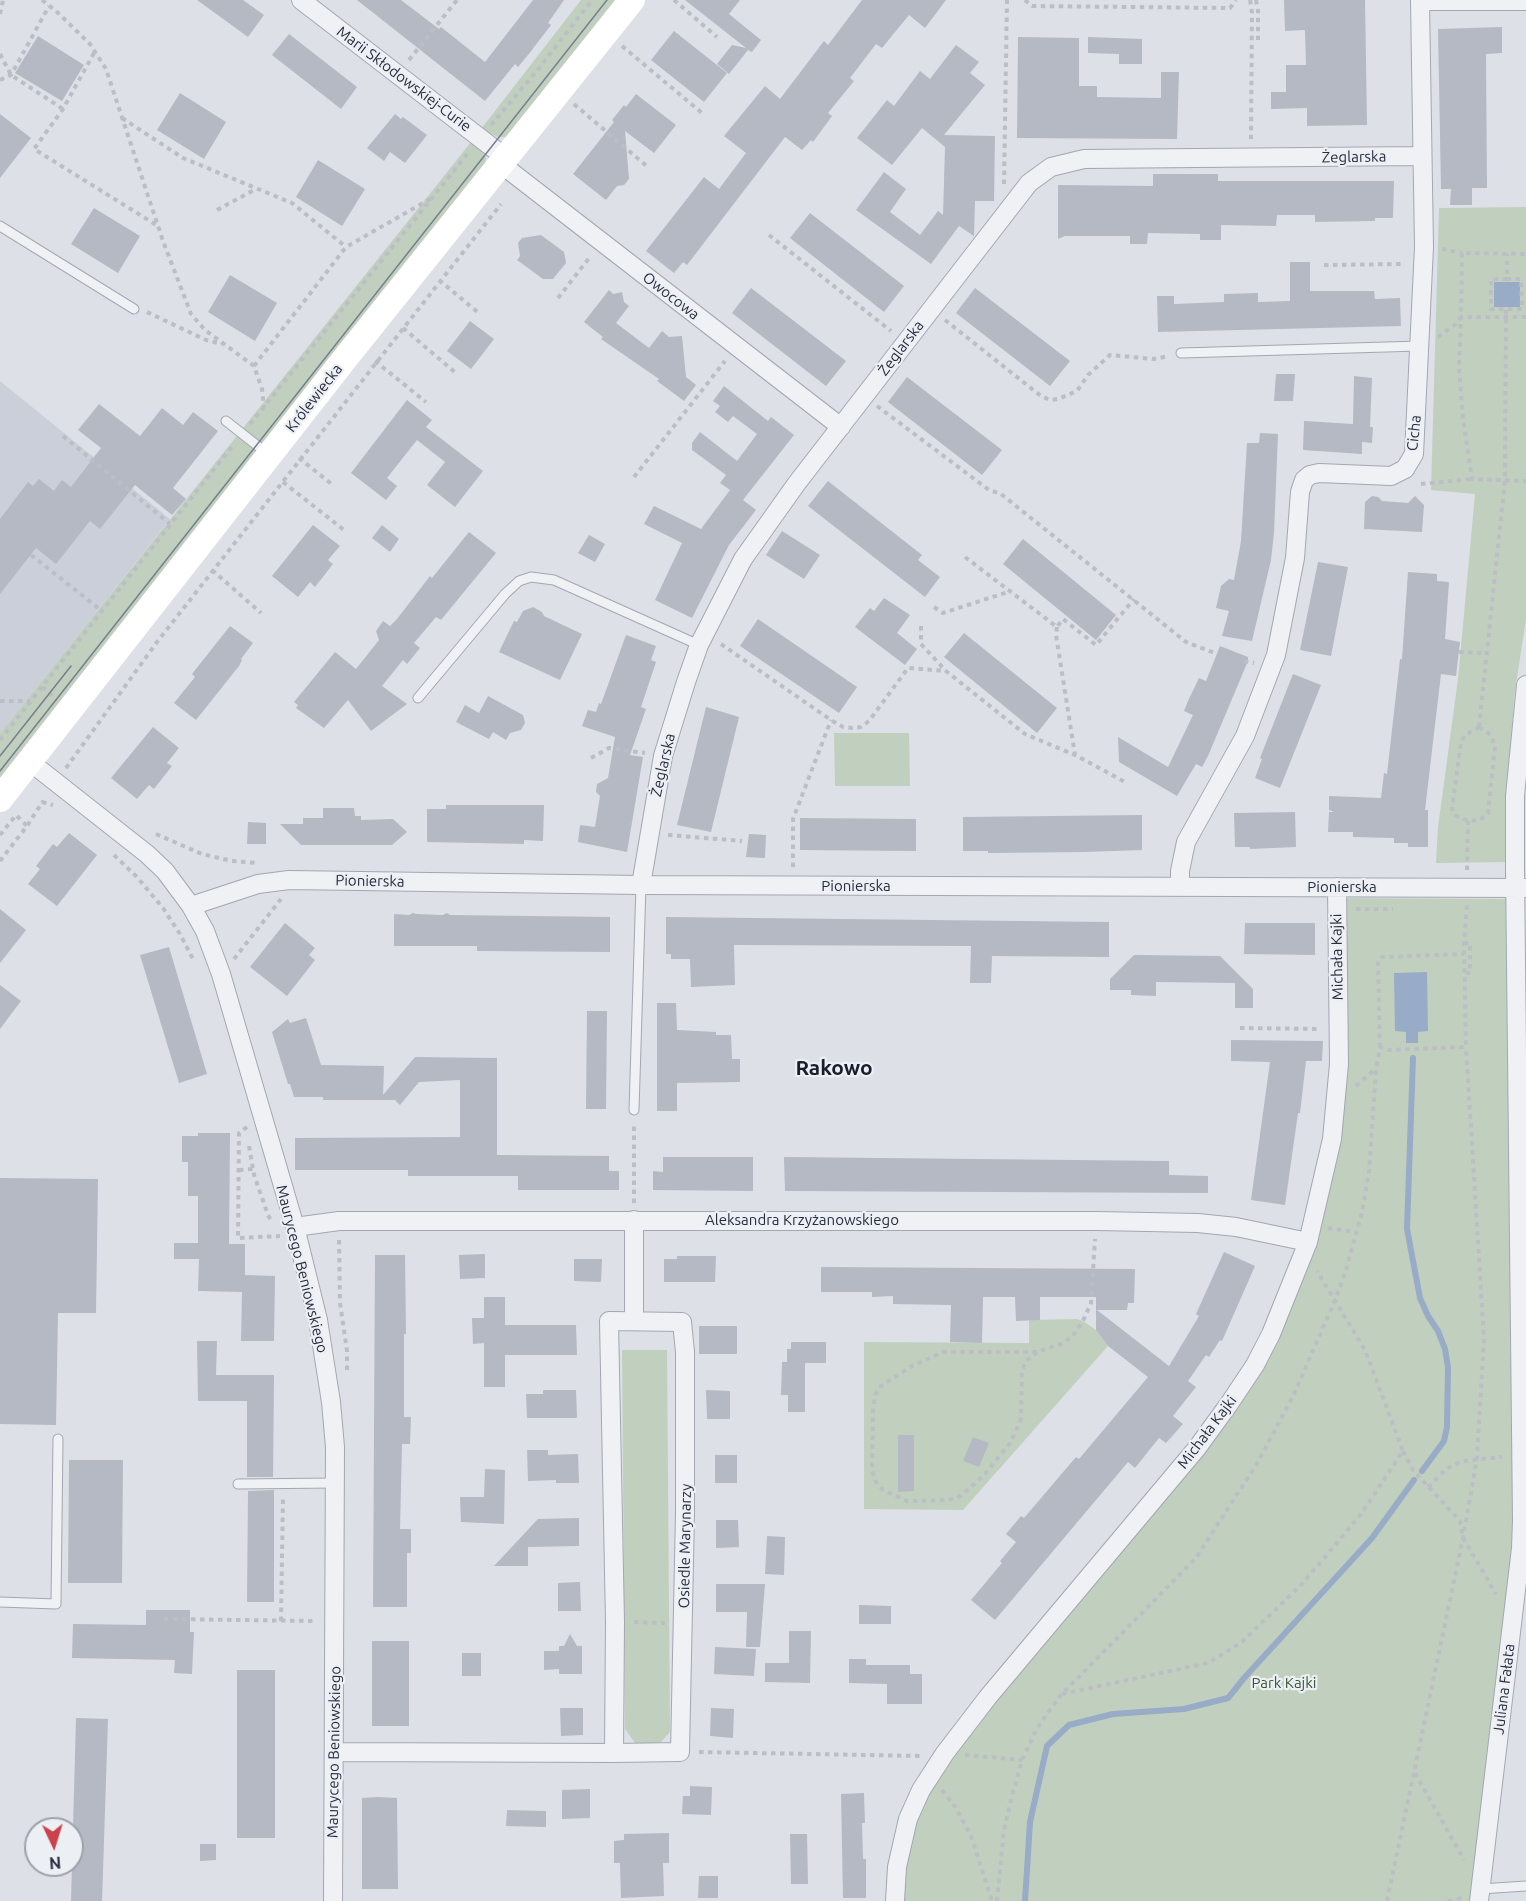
<!DOCTYPE html>
<html>
<head>
<meta charset="utf-8">
<style>
	body { margin:0 }
	#map { position:relative; width:1526px; height:1901px; overflow:hidden; background:#dde0e7; font-family:Ubuntu,sans-serif }
	canvas { display:block }
	.north { position:absolute; left:24px; top:1817px; width:60px; height:60px; box-sizing:border-box; background:#eceff4; border:2px solid #9da1ab; border-radius:50%; rotate:176deg; font-size:16px; font-weight:700; line-height:24px; text-align:center; color:#272d3d }
	.north::after { content:''; display:block; margin:auto; width:21px; height:27px; background:#cb424c; clip-path:polygon(50% 0,100% 100%,50% 72%,0 100%) }
</style>
</head>
<body>
<div id="map">
<canvas width="1526" height="1901"></canvas>
<div class="north">N</div>
</div>
<script>
const context = document.querySelector('canvas').getContext('2d');
context.lineJoin = 'round';
function paint(path, color) { context.fillStyle = color; context.fill(path, 'evenodd'); }
const toPath = rows => new Path2D(rows.map(r => 'M' + r).join(''));
function strokePath(path, color, width, dash) { context.strokeStyle = color; context.lineWidth = width; context.lineCap = dash ? 'butt' : 'round'; context.setLineDash(dash || []); context.stroke(path); }
function label(font, color, halo, rows, align = 'center') {
  context.font = font + ' Ubuntu,sans-serif'; context.lineWidth = 4.5; context.setLineDash([]); context.textBaseline = 'middle'; context.strokeStyle = halo; context.fillStyle = color; for (const [text, x, y, turn = 0] of rows) {
    context.save(); context.translate(x, y); context.rotate((+turn || 0) * Math.PI / 180); context.textAlign = isNaN(turn) ? turn : align; if (halo) context.strokeText(text, 0, 0); context.fillText(text, 0, 0); context.restore();
  }
}
const built = toPath([
	[0,381,170,519,0,733]
]);
const green = toPath([
	[581,0,615,0,507,137,498,137,481,129],
	[471,142,482,151,486,158,485,163,0,778,0,733],
	[1526,207,1526,619,1515,691,1507,786,1508,862,1436,863,1438,827,1458,679,1475,494,1431,490,1439,208],
	[834,733,909,733,910,786,835,786],
	[1337,898,1516,899,1522,1520,1479,1901,895,1901,921,1790,1108,1553,1271,1334,1332,1139],
	[1077,1319,1083,1321,1096,1330,1108,1346,963,1510,864,1509,864,1342,1029,1343,1029,1320],
	[622,1350,667,1350,670,1732,660,1743,635,1743,625,1729]
]);
const water = toPath([
	[1494,282,1520,282,1520,307,1494,307],
	[1427,972,1428,1031,1418,1032,1418,1043,1406,1043,1406,1032,1395,1031,1394,973]
]);
const stream = toPath([
	[1413,1058,1407,1229,1420,1298,1428,1316,1438,1331,1445,1349,1448,1367,1447,1427,1444,1441,1422,1471],
	[1025,1901,1030,1822,1047,1746,1069,1725,1113,1714,1184,1709,1228,1698,1245,1677,1372,1538,1414,1480]
]);
const building = toPath([
	[197,0,243,0,264,15,248,37],
	[357,0,401,0,439,29,441,27,485,62,533,0,564,0,548,23,551,25,528,55,518,67,515,64,485,101],
	[685,0,740,0,729,14,761,40,752,52,748,50,729,74,717,64,732,45,746,48],
	[862,0,946,0,925,28,909,15,882,48,876,44,850,78,854,81,828,113,832,116,813,142,811,140,802,150,785,137,687,265,683,262,674,273,646,251,704,177,719,189,746,153,724,136,765,86,780,99,824,41,828,45],
	[1284,0,1365,0,1367,125,1307,126,1307,108,1271,109,1271,92,1286,92,1286,65,1306,65,1305,30,1285,31],
	[1502,27,1502,53,1486,54,1487,188,1472,188,1472,205,1450,205,1451,189,1441,189,1438,29],
	[674,31,727,73,704,102,651,60],
	[289,34,357,87,341,109,272,55],
	[38,36,84,65,62,101,15,73],
	[1018,37,1079,38,1079,86,1097,86,1097,97,1161,98,1161,72,1179,72,1177,139,1017,138],
	[1088,37,1142,39,1142,64,1119,64,1119,54,1088,53],
	[956,45,979,62,970,73,985,85,944,135,995,136,994,201,975,201,974,236,959,226,931,264,856,210,884,172,906,189,890,212,920,235,938,211,943,215,945,147,922,128,892,165,857,138,887,100,894,106,920,71,930,79],
	[180,93,226,122,204,159,157,130],
	[636,94,676,125,654,153,625,131,629,179,624,185,617,186,606,200,573,174,614,122,612,120,624,105,626,107],
	[0,114,31,138,0,178],
	[395,114,401,119,403,117,427,135,405,163,390,152,384,161,367,148],
	[318,160,365,189,342,226,296,197],
	[1153,174,1218,174,1218,181,1394,181,1393,218,1375,218,1375,221,1315,222,1315,215,1277,215,1276,226,1221,225,1221,240,1200,240,1200,234,1148,233,1147,244,1130,244,1130,236,1065,236,1058,239,1058,185,1153,186],
	[94,208,140,236,118,273,71,244],
	[810,213,904,286,884,312,790,238],
	[541,235,564,252,566,263,553,279,543,279,517,260,520,256,518,243,522,238],
	[1290,262,1310,262,1310,291,1374,291,1375,299,1400,298,1401,326,1158,332,1157,296,1174,296,1174,304,1224,302,1224,294,1258,293,1258,302,1290,301],
	[230,275,277,303,255,341,208,312],
	[751,288,846,361,826,386,732,313],
	[975,288,1070,361,1050,386,956,313],
	[609,290,613,294,622,292,624,302,629,306,616,323,649,348,662,331,669,337,682,336,686,377,696,385,684,401,657,381,659,379,601,339,603,337,584,322],
	[470,321,494,339,471,369,447,351],
	[1276,374,1295,374,1293,401,1274,401],
	[1354,376,1372,378,1370,427,1373,427,1372,443,1362,442,1362,454,1303,450,1304,421,1353,424],
	[907,377,1002,450,982,475,888,402],
	[724,386,768,421,771,417,794,435,743,500,756,510,729,545,692,618,655,600,682,543,644,524,654,506,701,529,730,490,720,483,726,475,692,450,692,443,700,432,737,461,757,434,733,416,728,422,715,412,720,406,713,401],
	[407,400,432,420,426,427,483,471,455,507,427,485,445,462,417,440,387,478,397,486,386,500,351,473],
	[99,404,140,436,162,408,183,425,193,412,218,431,173,488,186,499,172,515,135,485,100,529,90,521,56,564,36,548,0,594,0,519,28,482,33,486,39,479,54,491,62,480,71,487,101,448,78,430],
	[1260,433,1278,434,1274,533,1271,560,1252,641,1222,636,1229,611,1216,608,1221,586,1229,579,1234,580,1241,541,1247,443,1259,443],
	[828,481,922,555,918,560,940,577,925,597,808,506],
	[1372,496,1378,497,1382,501,1408,503,1415,496,1424,505,1422,532,1364,529,1365,502],
	[313,525,340,546,328,560,333,564,315,587,310,582,298,597,272,576],
	[382,525,399,539,390,552,372,538],
	[782,531,820,555,804,579,766,555],
	[469,532,496,553,441,620,436,617,414,643,420,648,407,664,403,660,382,686,407,704,371,731,348,700,324,728,296,708,298,705,294,702,335,652,356,669,379,640,376,631,383,621,390,626,397,619,430,576,432,578],
	[589,535,605,544,595,562,578,553],
	[1023,539,1116,615,1096,640,1003,564],
	[1318,562,1348,567,1331,656,1300,650],
	[1408,572,1437,574,1437,581,1449,582,1445,639,1460,642,1456,676,1441,674,1425,810,1428,810,1428,847,1408,847,1408,843,1394,843,1394,838,1353,837,1353,832,1328,832,1329,812,1334,812,1329,810,1329,796,1381,798,1384,773,1387,774,1400,659,1402,659],
	[884,598,910,615,897,633,917,649,905,665,855,627,870,608,874,611],
	[533,607,542,612,544,616,582,634,560,680,499,652,514,621,517,622,523,611],
	[758,619,857,687,839,713,740,646],
	[230,626,253,643,241,659,242,660,239,666,196,720,174,703,195,677,192,674],
	[964,633,1057,708,1037,733,944,657],
	[626,635,656,646,651,660,656,662,641,707,646,709,630,755,643,757,627,852,578,842,580,825,595,827,600,796,596,792,597,784,608,778,615,737,582,726,588,710,596,712,599,703,601,704],
	[1220,646,1248,657,1248,661,1208,756,1202,767,1196,764,1177,796,1119,762,1118,737,1168,767,1193,715,1184,711,1188,701,1199,678,1206,681],
	[1293,674,1321,685,1280,788,1255,778,1262,759,1260,758],
	[488,696,523,715,525,723,521,730,510,733,506,740,493,732,489,739,456,722,465,705,479,713],
	[706,707,739,717,711,832,677,825],
	[153,727,179,748,167,763,172,766,154,789,149,785,137,799,111,778],
	[446,805,544,805,543,841,524,840,524,844,427,842,427,809,446,809],
	[323,808,354,808,355,816,361,816,361,820,393,819,407,832,392,845,301,845,280,824,303,824,303,818,323,818],
	[1295,812,1296,847,1250,849,1250,847,1235,847,1234,813],
	[1142,815,1142,850,1084,852,988,853,988,851,963,851,963,817],
	[800,818,916,819,916,851,800,850],
	[248,822,266,823,266,844,247,844],
	[69,833,97,855,57,906,28,884,40,869,36,866,53,844,57,847],
	[749,834,766,835,765,858,746,857],
	[0,909,26,930,0,963],
	[413,913,416,914,443,915,447,913,450,915,610,917,610,952,477,951,477,946,394,946,394,914,409,915],
	[666,917,1109,922,1109,957,992,956,991,983,970,983,971,946,734,945,735,985,691,987,690,959,671,959,671,954,666,954],
	[285,923,315,948,309,955,315,960,287,996,250,967],
	[1245,923,1315,923,1315,955,1244,954],
	[169,947,207,1074,179,1083,140,955],
	[1134,955,1220,956,1253,989,1253,1008,1235,1008,1235,983,1156,982,1156,996,1131,995,1131,990,1110,990,1110,979],
	[0,985,21,1001,0,1029],
	[657,1003,676,1003,677,1030,716,1032,716,1035,731,1035,732,1059,740,1059,740,1082,677,1083,677,1111,657,1111],
	[587,1011,607,1011,606,1109,586,1109],
	[306,1018,321,1065,384,1066,383,1095,415,1057,497,1058,497,1155,609,1156,609,1171,619,1171,619,1190,518,1190,518,1176,408,1176,408,1170,295,1170,295,1138,460,1137,460,1080,419,1082,400,1105,395,1100,323,1100,323,1097,294,1097,290,1084,288,1084,272,1032,288,1019,290,1023],
	[1231,1040,1323,1041,1322,1061,1306,1061,1300,1113,1298,1113,1285,1205,1251,1200,1270,1062,1231,1061],
	[198,1133,230,1133,229,1244,245,1244,245,1275,275,1276,274,1341,241,1341,242,1292,198,1291,199,1259,174,1259,174,1243,198,1243,198,1196,188,1196,188,1162,182,1162,182,1136,198,1136],
	[663,1157,753,1157,753,1191,653,1190,653,1171,663,1172],
	[784,1157,1169,1161,1169,1175,1208,1176,1208,1193,785,1191],
	[0,1178,98,1179,96,1313,58,1313,56,1425,0,1424],
	[1224,1252,1255,1266,1222,1341,1220,1340,1209,1357,1206,1355,1188,1381,1196,1387,1173,1416,1183,1424,1166,1443,1159,1438,1135,1468,1128,1462,995,1620,971,1600,1002,1563,1000,1561,1016,1542,1006,1534,1021,1516,1024,1518,1076,1457,1079,1459,1148,1377,1108,1346,1096,1330,1096,1297,1040,1297,1040,1320,1016,1321,1015,1297,983,1297,982,1343,950,1342,951,1305,893,1304,893,1296,872,1297,872,1292,821,1292,821,1267,1135,1269,1134,1303,1128,1303,1127,1310,1097,1310,1169,1366,1199,1316,1196,1314],
	[485,1254,485,1278,460,1279,459,1255],
	[375,1255,405,1255,406,1334,404,1334,404,1417,411,1417,410,1444,402,1444,400,1529,411,1529,411,1553,407,1553,407,1607,373,1607],
	[677,1256,716,1256,715,1282,664,1282,664,1259,677,1259],
	[574,1259,602,1259,601,1282,574,1281],
	[484,1297,505,1297,505,1325,576,1325,577,1355,505,1355,505,1387,484,1387,484,1343,473,1344,472,1318,484,1318],
	[699,1326,737,1326,737,1354,699,1354],
	[197,1341,217,1341,216,1375,274,1375,273,1477,247,1477,247,1401,198,1401],
	[791,1342,826,1342,826,1363,805,1363,805,1412,788,1412,788,1395,781,1395,782,1362,787,1362,787,1349,791,1349],
	[543,1390,576,1390,577,1418,527,1418,526,1394,543,1394],
	[706,1390,730,1391,730,1419,707,1419],
	[898,1435,914,1435,914,1491,898,1492],
	[973,1437,989,1443,979,1467,963,1461],
	[527,1450,548,1450,548,1455,578,1454,579,1483,556,1483,556,1480,528,1481],
	[715,1455,737,1455,737,1483,715,1483],
	[69,1460,123,1460,122,1583,68,1583],
	[485,1469,505,1470,504,1524,461,1522,460,1497,484,1497],
	[274,1490,274,1602,247,1602,248,1491],
	[579,1518,579,1546,528,1547,528,1566,494,1566,538,1519],
	[716,1520,738,1520,739,1547,716,1548],
	[767,1536,785,1537,784,1575,765,1574],
	[580,1582,581,1611,558,1611,558,1583],
	[716,1584,765,1584,760,1647,746,1647,747,1612,716,1612],
	[859,1605,891,1606,891,1624,859,1624],
	[146,1610,190,1610,190,1632,194,1632,192,1674,174,1673,175,1660,72,1658,73,1624,146,1625],
	[789,1631,811,1631,810,1683,765,1682,765,1663,789,1663],
	[570,1634,577,1646,582,1646,582,1674,559,1674,559,1669,544,1670,544,1651,559,1651,559,1646,564,1646],
	[372,1641,409,1641,409,1726,372,1726],
	[715,1647,756,1649,754,1676,714,1674],
	[462,1653,481,1653,481,1676,462,1676],
	[849,1659,866,1659,866,1665,910,1665,910,1674,922,1674,922,1704,887,1704,887,1684,849,1683],
	[237,1670,275,1670,275,1838,237,1838],
	[560,1708,583,1708,583,1735,561,1736],
	[711,1708,734,1709,733,1738,710,1736],
	[76,1718,108,1719,102,1901,71,1901],
	[690,1786,712,1787,711,1815,682,1814,683,1796,690,1796],
	[590,1789,590,1818,562,1819,562,1790],
	[864,1793,865,1823,862,1823,863,1859,866,1859,866,1898,843,1898,841,1794],
	[378,1797,397,1798,398,1889,362,1889,362,1798],
	[507,1810,546,1811,546,1827,506,1826],
	[669,1833,669,1863,663,1863,664,1896,621,1898,620,1863,614,1863,614,1841,624,1840,624,1834],
	[790,1834,807,1834,808,1884,791,1884],
	[200,1844,216,1844,216,1860,200,1861],
	[699,1876,718,1876,718,1898,698,1898]
]);
const path = toPath([
	[42,0,56,11,90,44,106,69,163,241,191,314,205,330,254,366,262,389,264,408],
	[674,0,717,37],
	[1025,0,1032,6,1230,8,1236,0],
	[1250,0,1252,12,1251,139],
	[1256,0,1258,11,1258,40],
	[0,14,3,0],
	[622,46,702,113],
	[94,53,63,109,34,149,158,226],
	[0,54,11,75,63,109],
	[409,60,457,0],
	[0,80,11,75,49,6],
	[574,104,649,168],
	[122,118,183,158,292,203,346,247],
	[491,125,536,72,592,0],
	[1004,184,1007,0],
	[217,210,256,189],
	[769,235,891,331],
	[1442,249,1462,253],
	[1324,265,1404,264],
	[1507,279,1491,279,1491,309,1522,309,1521,279,1507,279,1507,254],
	[439,280,480,314],
	[558,298,590,257],
	[147,312,206,340,222,344],
	[1526,317,1461,317,1459,367,1463,419,1472,479,1526,481],
	[945,320,1041,396,1050,400,1058,399,1077,391,1088,375,1110,355,1154,359,1169,356],
	[403,328,457,374],
	[1438,337,1456,324,1461,317,1462,253,1526,254],
	[375,361,426,402],
	[254,366,346,247,430,199],
	[877,406,989,490,1001,494,1186,642,1217,654],
	[250,424,469,152],
	[63,436,170,524],
	[299,458,334,486],
	[634,477,725,361],
	[283,482,344,530],
	[1421,484,1472,479],
	[31,555,102,611],
	[965,557,1057,627,1063,619,1096,645,1134,599],
	[212,570,261,613],
	[934,607,943,613,1011,591],
	[921,626,921,644,946,671,1025,734,1075,755,1127,783],
	[1057,627,1056,635,1075,755],
	[721,644,831,720,843,727,852,728,861,727,869,721,908,668,946,671],
	[1459,652,1487,653],
	[1244,661,1254,663],
	[42,687,54,697],
	[0,701,30,701],
	[1479,727,1505,480,1506,309],
	[1479,727,1491,735,1495,746,1488,813,1480,820,1468,821,1455,815,1452,809,1461,742,1465,735,1479,727],
	[0,740,234,444],
	[591,758,609,748,645,753],
	[66,768,157,642,501,204],
	[42,802,53,805],
	[156,834,202,854,232,861,257,863],
	[0,835,16,815,27,826],
	[668,835,742,841],
	[114,855,137,877,163,908,180,934,194,961],
	[0,861,27,826,43,801],
	[793,867,793,819,831,720],
	[1467,870,1468,821],
	[1356,909,1393,909],
	[1464,943,1470,943,1470,973,1465,973],
	[234,959,281,899],
	[1240,1028,1320,1029],
	[1380,1047,1378,961,1382,957,1464,954],
	[1356,1086,1375,1069],
	[247,1127,239,1133,238,1238,280,1236],
	[249,1146,254,1175,268,1215,272,1222],
	[239,1170,253,1169],
	[634,1203,634,1123],
	[1328,1228,1356,1232],
	[339,1240,340,1303,347,1351,347,1370],
	[1037,1352,1025,1362,1022,1373,1021,1418,1016,1431,1010,1443,985,1474,969,1489,957,1498,946,1500,907,1501,883,1490,876,1482,872,1470,873,1411,875,1395,881,1386,912,1366,943,1352,1037,1352,1061,1344,1072,1337,1083,1321,1091,1303,1095,1239],
	[1403,1451,1413,1470,1460,1521,1463,1538,1496,1594],
	[1428,1487,1446,1469,1462,1461,1502,1457],
	[164,1619,316,1621],
	[281,1621,283,1495],
	[634,1622,665,1623],
	[1062,1694,1208,1663,1242,1642,1301,1585,1326,1556,1361,1514,1403,1451,1365,1350,1317,1271],
	[699,1752,922,1756],
	[965,1755,1022,1760],
	[1415,1773,1464,1860],
	[942,1790,956,1808,971,1836,992,1901],
	[997,1901,1004,1830,1012,1796,1022,1760,1037,1728,1061,1695,1196,1558,1258,1462,1294,1394,1335,1300,1346,1270,1362,1212,1369,1172,1376,1069,1380,1047,1388,1050,1466,1047,1464,943,1467,905],
	[1387,1901,1463,1538,1477,1458,1484,1339,1466,1047],
	[1448,1901,1462,1898]
]);
const service = toPath([
	[0,226,134,309],
	[1181,353,1420,346],
	[226,421,268,454],
	[418,698,505,594,519,581,531,577,554,580,699,645],
	[634,1110,641,885],
	[238,1484,335,1483],
	[0,1602,56,1604,58,1439],
	[1480,1889,1526,1886]
]);
const minor = toPath([
	[301,0,506,158],
	[501,164,841,427],
	[29,761,147,854,165,871,191,906,205,931,221,974,295,1227,318,1320,331,1402,335,1447,333,1901],
	[641,885,663,756,686,682,699,645,743,559,797,483,1029,183,1051,167,1084,159,1422,156],
	[1180,887,1180,871,1186,842,1245,736,1276,655,1295,558,1300,492,1304,480,1310,475,1319,473,1391,476,1405,469,1414,454,1424,247,1420,1,1526,1],
	[191,906,258,884,289,880,641,885,1526,888],
	[634,1220,634,1321],
	[295,1227,339,1221,1097,1221,1198,1223,1236,1227,1308,1242],
	[609,1321,682,1322,685,1352,685,1513,680,1752,614,1753,615,1622,609,1321],
	[334,1752,614,1753],
	[895,1901,897,1867,908,1819,921,1790,945,1753,988,1697,1197,1448,1229,1404,1255,1365,1271,1334,1308,1242,1332,1139,1339,1064,1337,887],
	[1479,1901,1521,1548,1522,1520,1515,868,1515,796,1526,685]
]);
const secondary = toPath([
	[0,799,343,361,632,0]
]);
const tram = toPath([
	[0,756,71,666],
	[0,771,607,0]
]);
const streetNames = [
	["Marii Skłodowskiej-Curie",404,79,37],
	["Żeglarska",1354,157,-1],
	["Owocowa",671,296,38],
	["Żeglarska",901,348,-53],
	["Królewiecka",314,398,-52],
	["Cicha",1414,433,-84],
	["Żeglarska",663,765,-77],
	["Pionierska",370,881,1],
	["Pionierska",856,886],
	["Pionierska",1342,887],
	["Michała Kajki",1337,957,-91],
	["Aleksandra Krzyżanowskiego",802,1220],
	["Maurycego Beniowskiego",302,1269,76],
	["Michała Kajki",1207,1432,-53],
	["Osiedle Marynarzy",685,1546,-89],
	["Juliana Fałata",1504,1689,-83],
	["Maurycego Beniowskiego",334,1752,-89]
];
const parkNames = [
	["Park Kajki",1284,1683]
];
const districtNames = [
	["Rakowo",834,1068]
];
paint(built, '#cbcfd9');
paint(green, '#c1d0be');
paint(water, '#98abc7');
strokePath(stream, '#98abc7', 6);
paint(building, '#b4b9c3');
strokePath(service, '#a3a7b1', 11);
strokePath(minor, '#a3a7b1', 20);
strokePath(path, '#bbbec5', 4, [4.5, 4.5]);
strokePath(service, '#eff1f5', 9);
strokePath(minor, '#eff1f5', 18);
strokePath(secondary, '#fff', 26);
strokePath(tram, '#777e90', 1.5);
label('15px', '#272d3d', '#eceff4', streetNames);
label('15px', '#385834', '#eceff4', parkNames);
label('bold 21px', '#191e2d', '#eceff4', districtNames);
</script>
</body>
</html>
